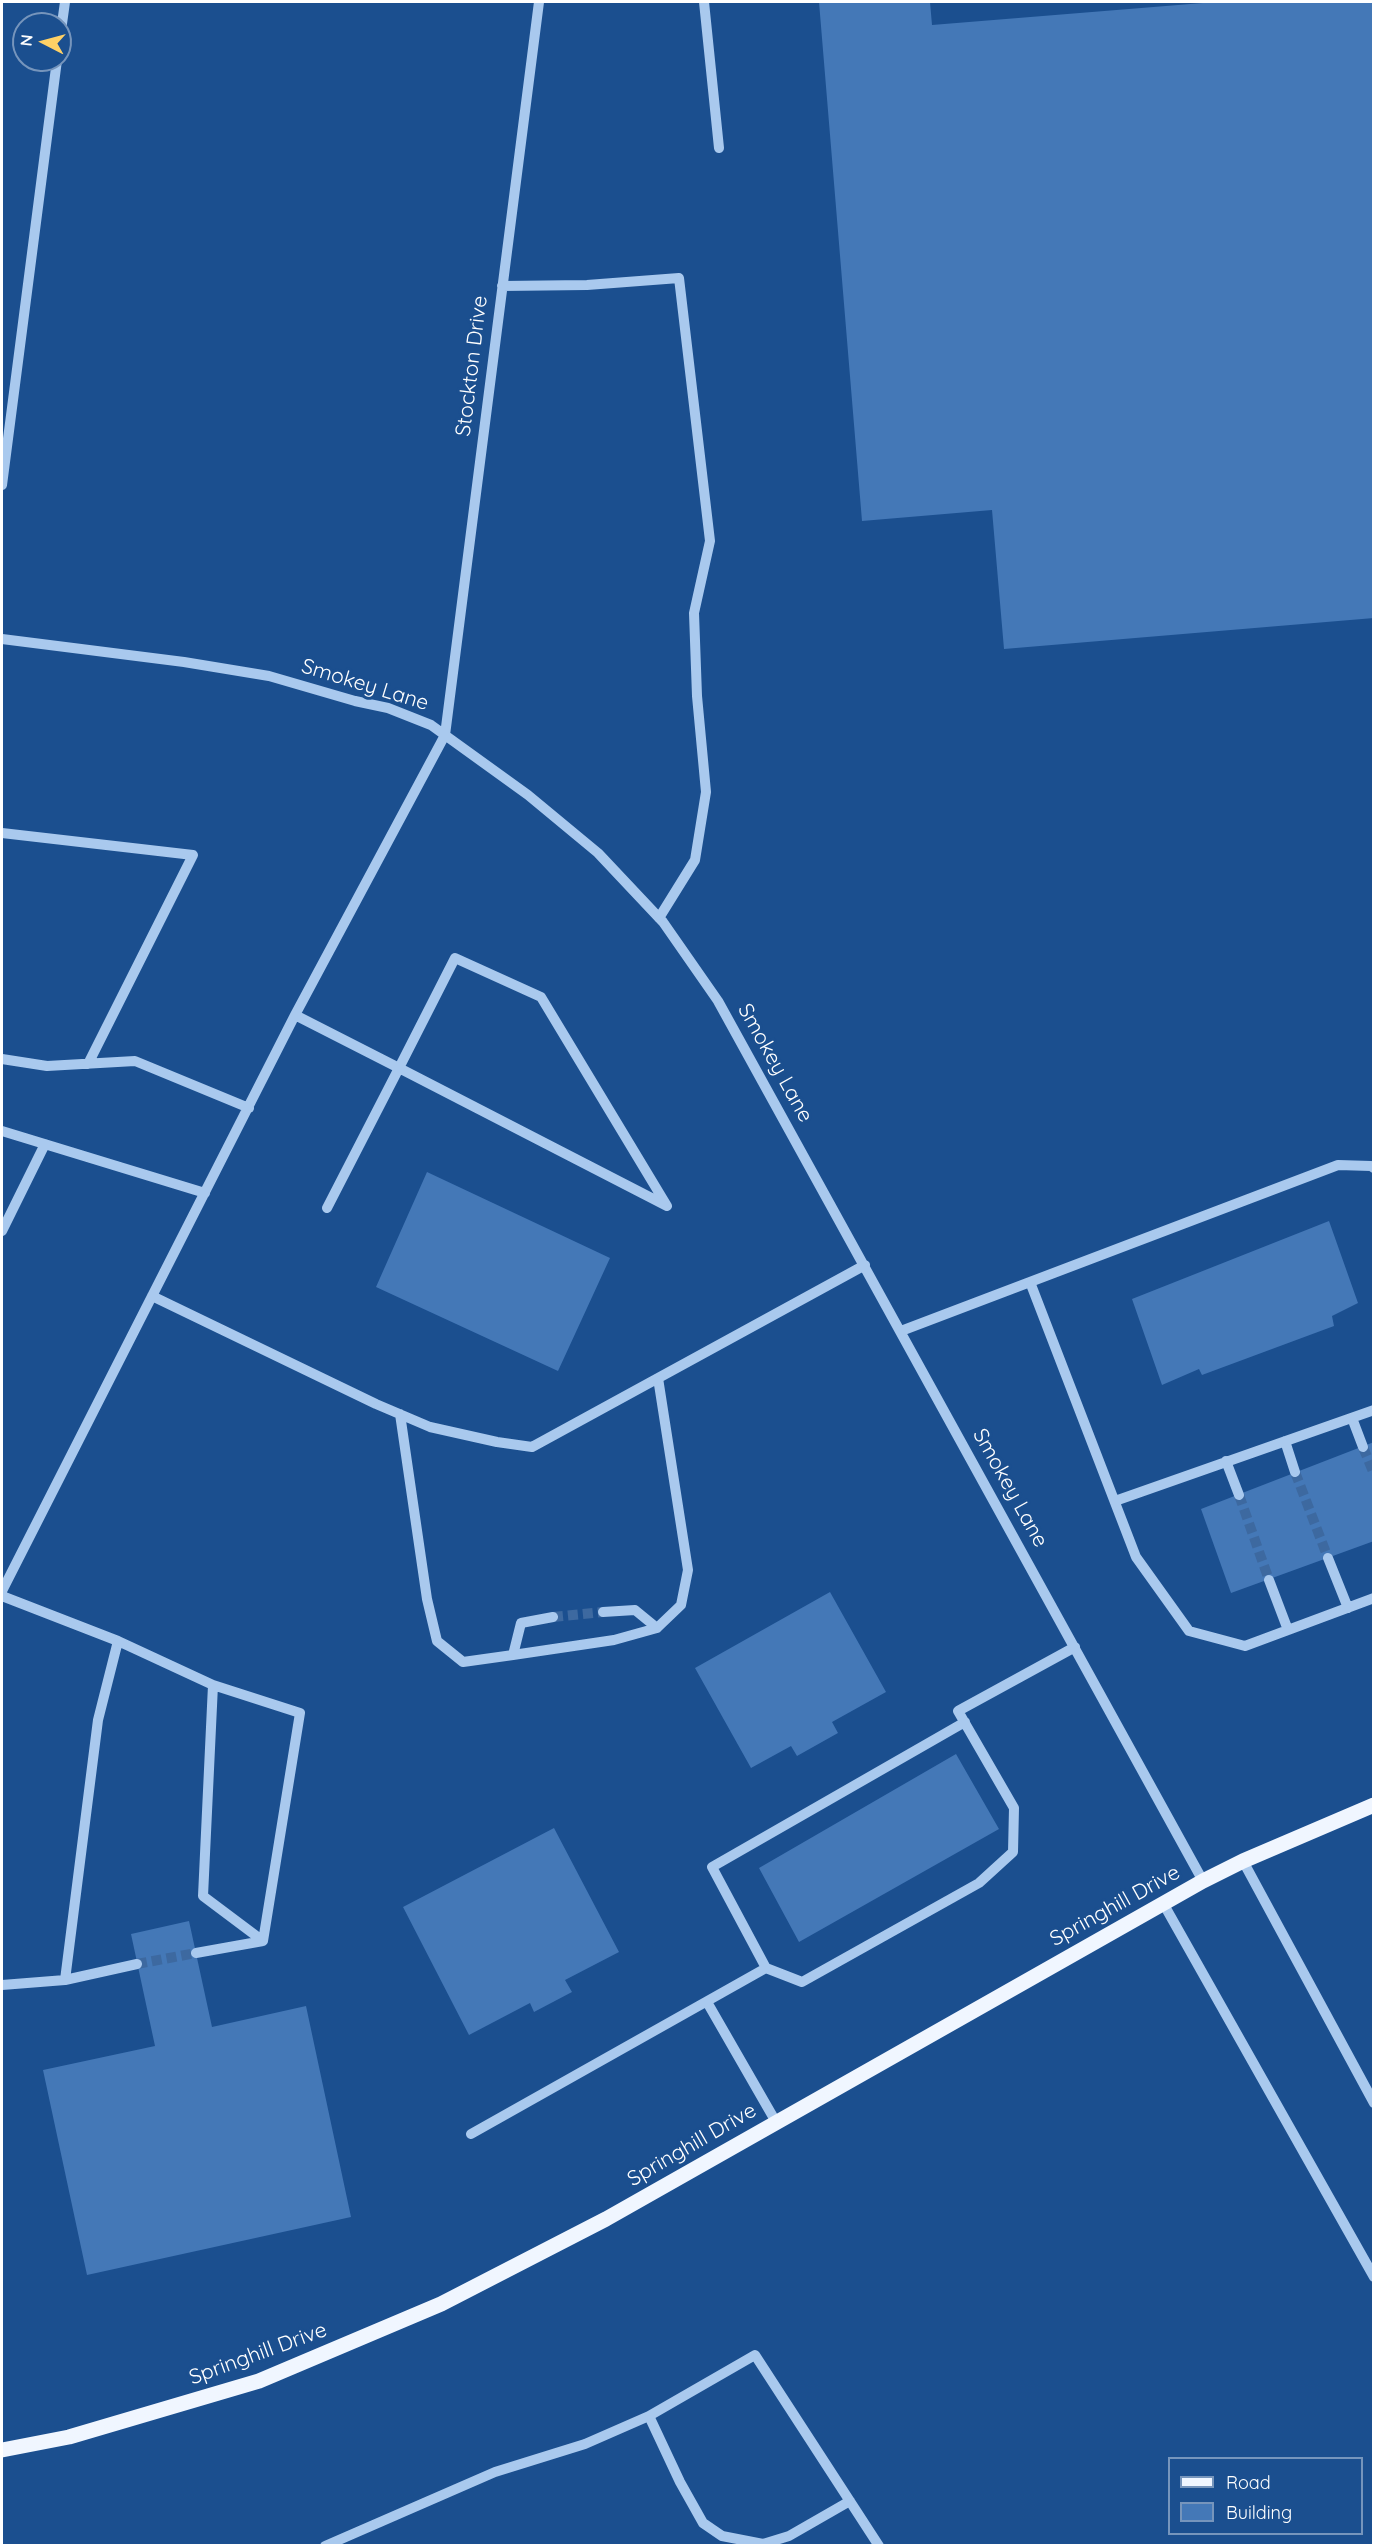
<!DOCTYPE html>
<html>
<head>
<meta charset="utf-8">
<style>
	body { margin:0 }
	#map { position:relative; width:1375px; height:2547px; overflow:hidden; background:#1b4f8f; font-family:Quicksand,sans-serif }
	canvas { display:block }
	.frame { position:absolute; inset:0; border:3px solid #fff; pointer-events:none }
	.legend { position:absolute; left:1168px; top:2457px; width:195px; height:78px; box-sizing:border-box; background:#1b4f8f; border:2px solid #7695bc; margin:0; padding:8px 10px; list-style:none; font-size:18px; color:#fff }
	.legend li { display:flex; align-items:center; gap:12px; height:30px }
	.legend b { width:30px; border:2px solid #7695bc }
	.north { position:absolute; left:12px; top:12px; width:60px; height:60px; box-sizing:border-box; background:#1b4f8f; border:2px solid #7695bc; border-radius:50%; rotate:276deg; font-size:16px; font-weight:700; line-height:24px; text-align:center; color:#fff }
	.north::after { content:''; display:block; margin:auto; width:21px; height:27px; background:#ffd166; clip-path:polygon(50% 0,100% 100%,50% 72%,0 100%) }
</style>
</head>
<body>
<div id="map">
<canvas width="1375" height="2547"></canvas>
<div class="frame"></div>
<ul class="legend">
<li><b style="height:8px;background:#f0f6ff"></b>Road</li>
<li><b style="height:16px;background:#4478b7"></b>Building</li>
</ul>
<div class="north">N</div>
</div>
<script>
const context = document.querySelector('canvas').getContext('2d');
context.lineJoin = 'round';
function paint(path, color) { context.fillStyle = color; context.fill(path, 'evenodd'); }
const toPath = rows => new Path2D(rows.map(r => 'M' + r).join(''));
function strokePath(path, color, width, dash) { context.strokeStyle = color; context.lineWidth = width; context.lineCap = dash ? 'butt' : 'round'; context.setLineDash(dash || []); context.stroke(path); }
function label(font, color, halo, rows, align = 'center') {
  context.font = font + ' Quicksand,sans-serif'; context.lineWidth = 6; context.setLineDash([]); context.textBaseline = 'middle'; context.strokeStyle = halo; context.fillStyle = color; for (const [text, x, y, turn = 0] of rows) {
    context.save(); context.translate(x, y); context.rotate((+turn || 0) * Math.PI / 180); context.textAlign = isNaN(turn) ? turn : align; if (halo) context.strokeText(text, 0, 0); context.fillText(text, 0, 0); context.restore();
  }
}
const building = toPath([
	[819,2,930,2,932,25,1215,2,1374,2,1374,618,1004,649,992,510,862,521],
	[427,1172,610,1258,558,1371,376,1287],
	[1329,1221,1358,1303,1332,1316,1334,1326,1202,1375,1199,1369,1162,1385,1132,1299],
	[1374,1442,1374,1541,1231,1593,1201,1509],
	[830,1592,886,1692,832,1722,838,1733,797,1756,791,1746,751,1768,695,1668],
	[956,1754,999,1829,799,1942,759,1868],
	[554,1828,619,1952,565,1980,572,1992,534,2012,530,2003,469,2035,403,1907],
	[189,1921,212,2027,306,2006,351,2217,87,2275,43,2070,155,2046,131,1934]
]);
const minorTunnel = toPath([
	[1363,1447,1374,1474],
	[1295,1472,1328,1558],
	[1239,1495,1269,1580],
	[553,1617,603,1612],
	[137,1964,196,1953]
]);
const minor = toPath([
	[704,2,719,148],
	[60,38,65,2],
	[502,286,587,285,679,278,710,541,694,613,697,696,706,792,695,860,659,918],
	[2,485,57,60],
	[2,639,184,662,269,676,355,701,388,708,431,725,528,795,598,853,663,922,718,1001,1203,1881],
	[2,833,193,855,88,1064],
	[295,1015,399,1068,667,1206,541,997,455,958,399,1068,327,1208],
	[2,1059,47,1066,135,1061,249,1108],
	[2,1131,205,1193],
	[2,1231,45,1144],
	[1030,1282,1136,1557,1189,1631,1245,1646,1374,1598],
	[152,1296,376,1404,430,1427,497,1442,532,1447,865,1265],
	[901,1331,1338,1165,1371,1166,1374,1168],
	[400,1414,427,1599,437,1641,463,1662,513,1655,614,1640,657,1628,681,1605,688,1570,658,1378],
	[1352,1418,1363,1447],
	[1285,1441,1295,1472],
	[1226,1461,1239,1495],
	[1115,1501,1374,1410],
	[1328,1558,1348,1608],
	[1269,1580,1288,1630],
	[2,1591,295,1015,445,735,539,2],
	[2,1596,118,1641],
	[603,1612,635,1610,657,1628],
	[513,1655,521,1623,553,1617],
	[1243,1861,1374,2103],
	[1163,1903,1374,2277],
	[196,1953,263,1941],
	[766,1968,712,1867,965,1722],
	[65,1980,137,1964],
	[2,1985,65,1980,98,1720,118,1641,213,1685,300,1713,263,1941,203,1896,213,1685],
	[707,2002,776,2122],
	[471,2134,766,1968,802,1982,979,1883,1013,1852,1014,1808,958,1711,1075,1647],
	[649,2416,680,2482,703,2523,722,2536,763,2544,789,2536,850,2501],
	[325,2546,495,2472,585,2444,649,2416,755,2355,879,2546]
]);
const major = toPath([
	[2,2450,69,2437,259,2381,441,2304,606,2219,1203,1881,1243,1861,1374,1805]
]);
const streetNames = [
	["Stockton Drive",472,366,-83],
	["Smokey Lane",365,685,17],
	["Smokey Lane",775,1063,61],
	["Smokey Lane",1010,1488,61],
	["Springhill Drive",1115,1906,-29],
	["Springhill Drive",692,2145,-30],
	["Springhill Drive",258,2354,-20]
];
paint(building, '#4478b7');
strokePath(minorTunnel, '#3d69a0', 10, [10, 5]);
strokePath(minor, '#a9c9ee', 10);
strokePath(major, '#f0f6ff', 15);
label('21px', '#fff', '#1b4f8f', streetNames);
</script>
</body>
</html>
